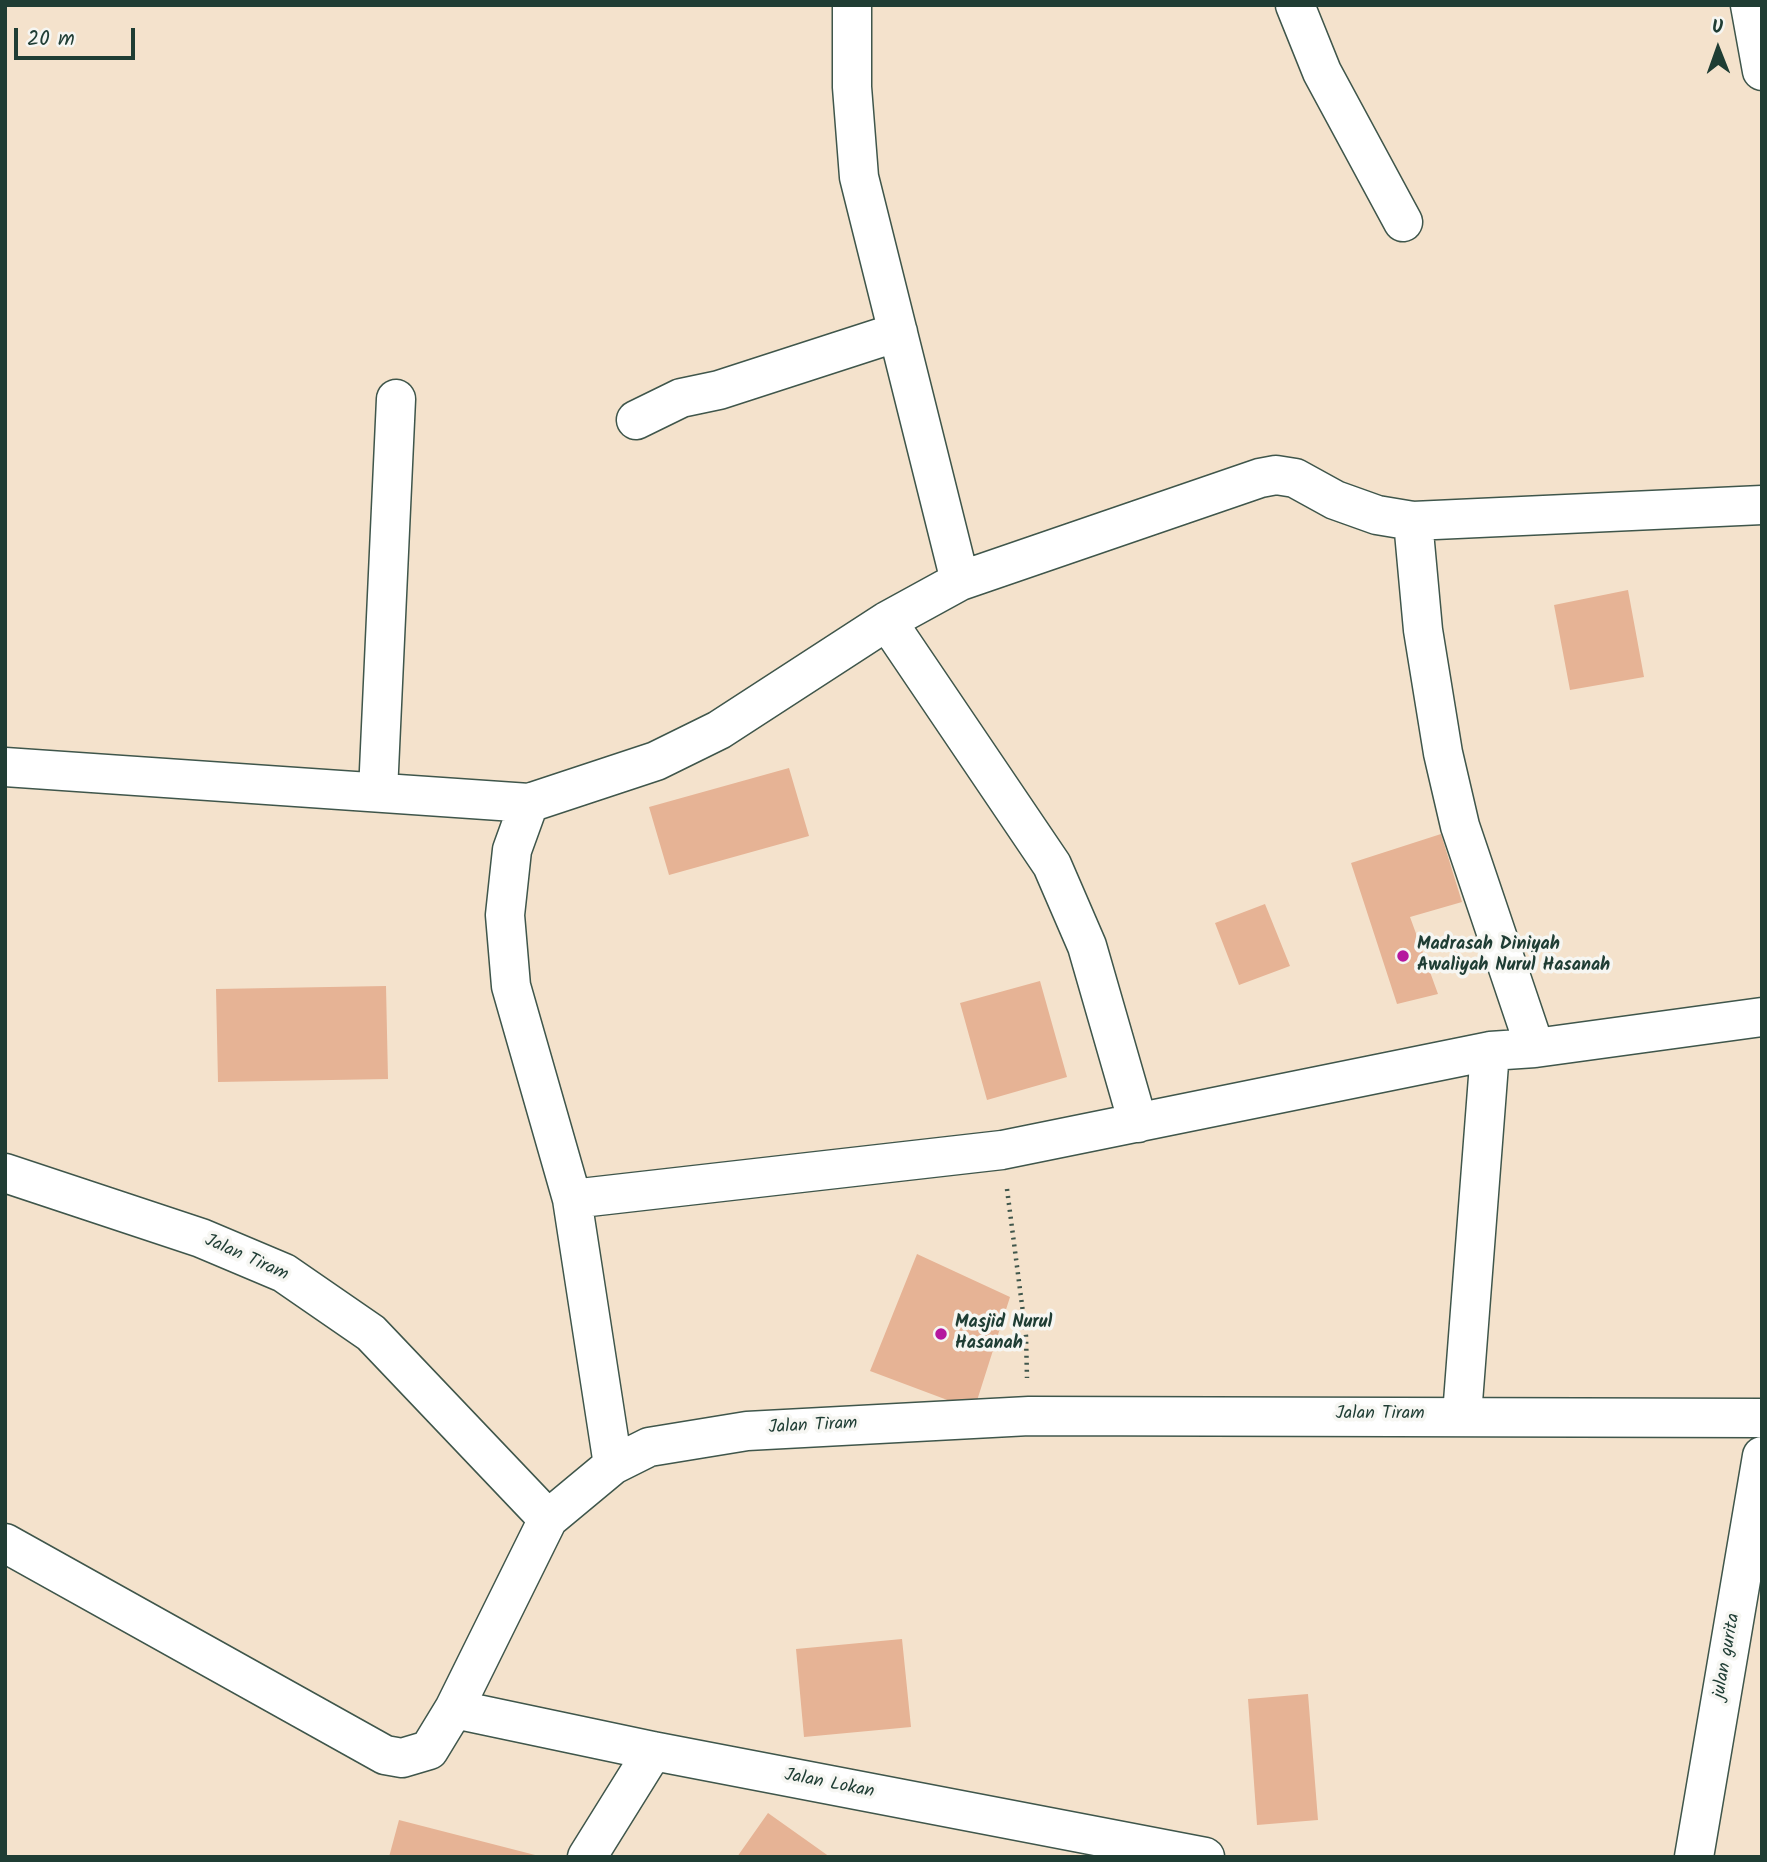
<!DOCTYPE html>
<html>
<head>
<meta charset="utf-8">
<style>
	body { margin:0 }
	#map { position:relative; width:1767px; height:1862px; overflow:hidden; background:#f4e2cc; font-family:Kalam,sans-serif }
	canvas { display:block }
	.frame { position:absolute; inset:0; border:7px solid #1f3d34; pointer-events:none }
	.north { position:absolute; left:1683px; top:14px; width:70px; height:70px; -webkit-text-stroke:5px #f6f6f2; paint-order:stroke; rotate:359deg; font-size:19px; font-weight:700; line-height:28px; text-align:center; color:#1f3d34 }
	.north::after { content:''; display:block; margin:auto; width:24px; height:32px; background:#1f3d34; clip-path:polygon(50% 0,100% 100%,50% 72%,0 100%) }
	.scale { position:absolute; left:14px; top:28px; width:121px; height:32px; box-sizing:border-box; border:4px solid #1f3d34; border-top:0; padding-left:9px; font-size:21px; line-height:24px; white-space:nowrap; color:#1f3d34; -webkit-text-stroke:5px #f6f6f2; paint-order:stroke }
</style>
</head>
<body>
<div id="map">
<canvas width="1767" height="1862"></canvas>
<div class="frame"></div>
<div class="north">U</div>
<div class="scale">20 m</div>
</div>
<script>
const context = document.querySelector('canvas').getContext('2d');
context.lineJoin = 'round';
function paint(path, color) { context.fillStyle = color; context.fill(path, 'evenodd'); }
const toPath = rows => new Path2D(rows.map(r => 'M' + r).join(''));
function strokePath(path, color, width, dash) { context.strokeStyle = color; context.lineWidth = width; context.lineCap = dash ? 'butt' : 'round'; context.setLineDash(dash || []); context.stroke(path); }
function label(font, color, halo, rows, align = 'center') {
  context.font = font + ' Kalam,sans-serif'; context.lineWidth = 7; context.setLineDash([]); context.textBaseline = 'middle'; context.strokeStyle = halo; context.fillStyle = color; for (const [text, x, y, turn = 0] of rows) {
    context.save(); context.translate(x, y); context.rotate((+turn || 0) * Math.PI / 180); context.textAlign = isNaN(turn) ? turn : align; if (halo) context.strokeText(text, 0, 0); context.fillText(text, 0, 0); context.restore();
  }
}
const building = toPath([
	[1628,590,1644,677,1570,690,1554,605],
	[789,768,809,836,669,875,649,807],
	[1441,834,1462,902,1410,917,1438,994,1397,1004,1351,863],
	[1265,904,1290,966,1239,985,1215,923],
	[1040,981,1067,1077,987,1100,960,1003],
	[386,986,388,1079,218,1082,216,989],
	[917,1254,1010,1297,974,1410,870,1371],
	[902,1639,911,1727,804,1737,796,1649],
	[1308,1694,1318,1820,1257,1825,1248,1699],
	[768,1813,830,1857,737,1857],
	[399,1820,539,1856,539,1857,389,1857]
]);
const path = toPath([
	[1007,1189,1026,1336,1027,1378]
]);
const minor = toPath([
	[852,5,852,87,859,177,960,581],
	[1295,5,1322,72,1403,222],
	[1750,5,1762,71],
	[636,420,681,398,719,390,898,332],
	[1413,521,1423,630,1443,753,1460,826,1535,1048],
	[887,621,1052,865,1087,946,1138,1123],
	[5,767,529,803,656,761,719,730,887,621,960,581,1260,478,1276,475,1295,478,1335,500,1377,515,1413,521,1762,505],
	[378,792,396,399],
	[529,803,512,850,505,915,511,986,572,1199,613,1465],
	[5,1173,201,1238,284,1273,371,1333,548,1519,613,1465,649,1447,747,1431,1029,1416,1762,1418],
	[572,1199,1002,1150,1490,1051,1535,1048,1762,1017],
	[1462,1415,1490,1051],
	[5,1543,385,1755,402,1758,429,1750,454,1709,548,1519],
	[454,1709,653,1751,1205,1857],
	[587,1857,653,1751],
	[1694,1857,1762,1456]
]);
const markers = [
	[1403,956,7,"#b5179e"],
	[941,1334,7,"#b5179e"]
];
const poiNames = [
	["Madrasah Diniyah",1417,946],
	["Awaliyah Nurul Hasanah",1417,967],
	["Masjid Nurul",955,1324],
	["Hasanah",955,1345]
];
const streetNames = [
	["Jalan Tiram",246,1259,24],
	["Jalan Tiram",1380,1415],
	["Jalan Tiram",813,1427,-3],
	["julan gurita",1728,1656,-80],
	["Jalan Lokan",829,1785,11]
];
paint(building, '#e6b395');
strokePath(minor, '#3f564b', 41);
strokePath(path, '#3f564b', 4.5, [2, 5]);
strokePath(minor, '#fff', 38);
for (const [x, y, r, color] of markers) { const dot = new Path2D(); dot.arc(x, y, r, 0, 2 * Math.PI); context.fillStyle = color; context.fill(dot); strokePath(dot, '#f6f6f2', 2.5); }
label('bold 18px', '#1f3d34', '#f6f6f2', poiNames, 'left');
label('18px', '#1f3d34', '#f6f6f2', streetNames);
</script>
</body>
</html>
